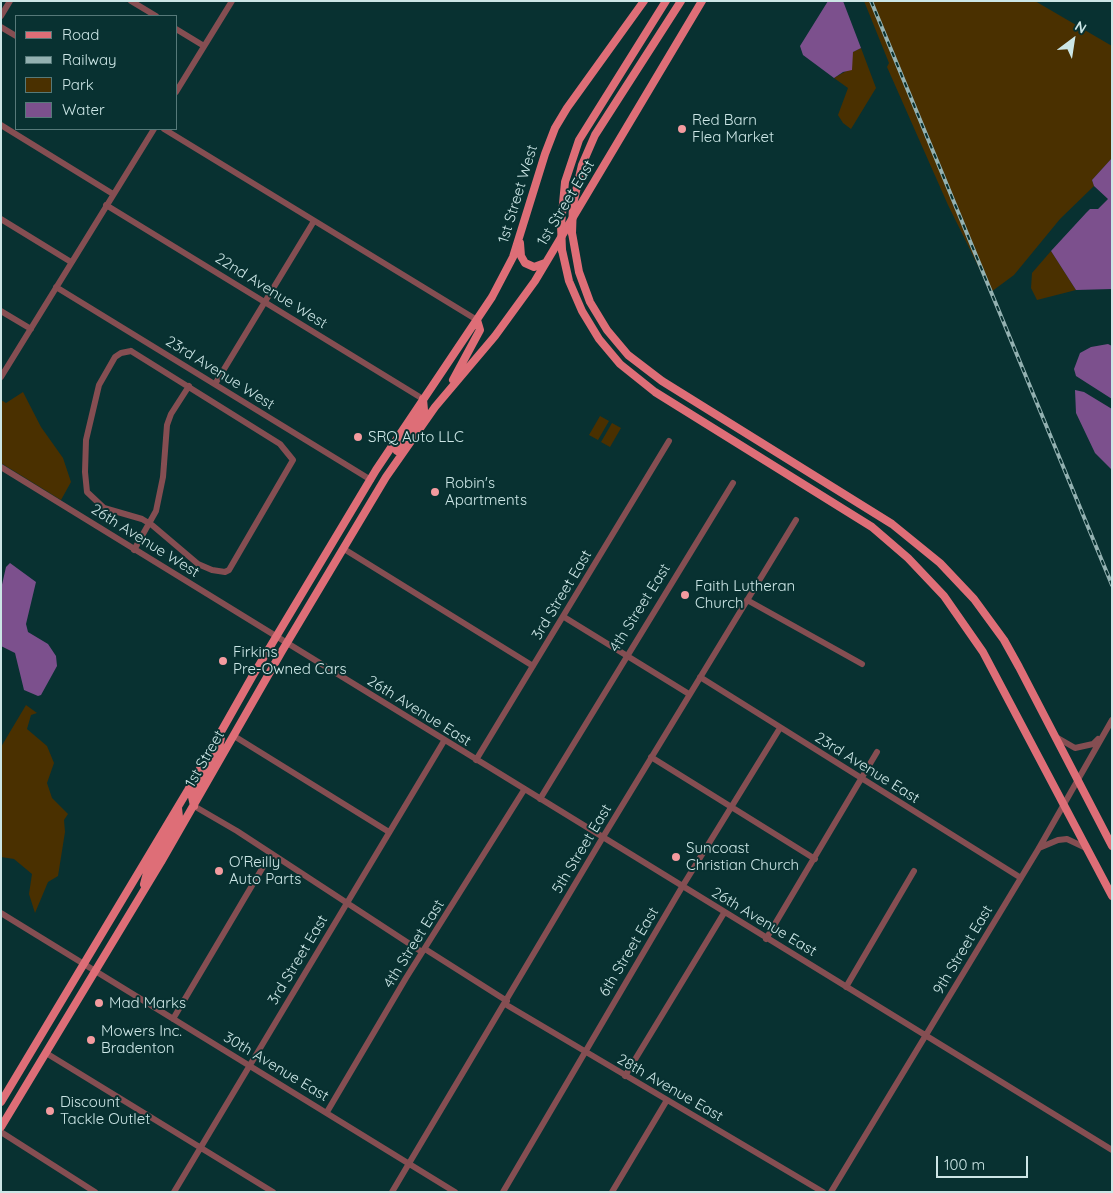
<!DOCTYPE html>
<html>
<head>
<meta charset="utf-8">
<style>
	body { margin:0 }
	#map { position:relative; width:1113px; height:1193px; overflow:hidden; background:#083131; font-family:Quicksand,sans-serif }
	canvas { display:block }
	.frame { position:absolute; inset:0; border:2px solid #cce6e6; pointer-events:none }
	.legend { position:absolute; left:15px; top:15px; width:162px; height:115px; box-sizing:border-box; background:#083131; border:1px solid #567979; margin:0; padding:6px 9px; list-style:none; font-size:15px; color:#cce6e6 }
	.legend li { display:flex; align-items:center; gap:10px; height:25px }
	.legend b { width:25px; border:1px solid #567979 }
	.north { position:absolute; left:1048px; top:15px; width:50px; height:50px; -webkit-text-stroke:4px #083131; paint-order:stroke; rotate:31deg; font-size:14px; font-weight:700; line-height:20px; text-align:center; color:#cce6e6 }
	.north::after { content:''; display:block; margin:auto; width:18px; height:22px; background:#cce6e6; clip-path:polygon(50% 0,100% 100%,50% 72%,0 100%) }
	.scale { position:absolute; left:936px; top:1156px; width:92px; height:22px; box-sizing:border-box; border:2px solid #cce6e6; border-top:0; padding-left:6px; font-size:15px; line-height:18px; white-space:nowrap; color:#cce6e6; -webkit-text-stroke:4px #083131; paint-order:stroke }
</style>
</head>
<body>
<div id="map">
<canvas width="1113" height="1193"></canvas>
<div class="frame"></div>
<ul class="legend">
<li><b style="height:6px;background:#de6e77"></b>Road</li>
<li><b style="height:6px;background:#93b1b1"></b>Railway</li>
<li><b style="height:14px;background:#4a3000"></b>Park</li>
<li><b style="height:14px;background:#7c508d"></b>Water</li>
</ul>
<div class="north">N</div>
<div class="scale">100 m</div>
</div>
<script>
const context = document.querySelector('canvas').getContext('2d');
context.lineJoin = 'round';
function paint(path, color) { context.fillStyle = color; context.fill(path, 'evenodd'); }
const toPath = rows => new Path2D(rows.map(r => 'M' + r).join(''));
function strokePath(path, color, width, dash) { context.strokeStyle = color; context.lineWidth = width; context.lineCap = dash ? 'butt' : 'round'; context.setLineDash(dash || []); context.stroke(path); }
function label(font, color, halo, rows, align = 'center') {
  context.font = font + ' Quicksand,sans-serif'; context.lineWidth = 4; context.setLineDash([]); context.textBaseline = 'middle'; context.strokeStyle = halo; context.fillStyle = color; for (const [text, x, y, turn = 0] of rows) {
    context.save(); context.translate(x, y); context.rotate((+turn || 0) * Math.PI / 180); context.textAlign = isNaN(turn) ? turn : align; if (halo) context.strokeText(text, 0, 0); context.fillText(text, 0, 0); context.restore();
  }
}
const green = toPath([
	[864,1,1035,1,1112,46,1112,158,1092,180,1094,186,1060,219,1014,275,991,292,948,205,887,67,889,63],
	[861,48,876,88,851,129,843,123,838,115,848,88,834,78,848,70,853,52],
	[1051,251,1076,290,1037,300,1031,288,1032,273],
	[23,392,41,427,63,458,71,482,61,500,1,463,1,400,6,403],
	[600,416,609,421,598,440,589,435],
	[612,423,621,428,610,447,601,442],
	[26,705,37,713,31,715,27,729,47,746,54,763,47,783,52,798,68,814,64,820,65,832,58,876,48,882,35,913,29,894,32,874,14,859,1,857,1,747]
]);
const water = toPath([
	[828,1,843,1,861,48,853,52,852,70,843,72,834,78,803,55,800,46],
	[1112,158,1112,289,1076,290,1051,251,1086,213,1090,209,1098,209,1108,199,1094,186,1092,180],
	[1108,344,1112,346,1112,399,1076,376,1074,369,1080,353,1091,347],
	[1075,390,1084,392,1112,409,1112,470,1095,453,1076,413],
	[10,563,36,582,26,624,28,632,48,644,56,656,57,666,41,695,38,696,24,690,15,653,1,646,1,589,6,567]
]);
const minor = toPath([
	[131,1,156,16],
	[1,16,10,1],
	[1,27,16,36],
	[176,29,204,46],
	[176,92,232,1],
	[1,125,113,194],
	[164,129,477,320],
	[106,205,423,399],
	[1,219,71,262],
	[56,287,371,480],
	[1,311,31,329],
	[131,351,280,444,293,460,229,570,225,572,212,570,198,564,152,525,142,519,104,508,87,492,85,472,86,440,99,385,115,357,121,353,131,351],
	[1,377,154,129],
	[215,384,314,221],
	[1,467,1112,1150],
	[344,549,533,666],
	[134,550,156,511,163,477,167,425,171,414,189,386],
	[747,600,862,664],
	[564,617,689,694],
	[700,677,1021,878],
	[234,736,389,832],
	[1056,737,1075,748,1093,744,1098,739],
	[651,757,815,859],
	[476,760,669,441],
	[540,799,733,483],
	[194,806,237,831,422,952],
	[1039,848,1058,840,1067,839,1086,848],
	[1,913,455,1192],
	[766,939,877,752],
	[425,949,507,1001],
	[846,987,914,871],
	[505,1004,823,1192],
	[173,1019,263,867,272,856],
	[46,1053,273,1192],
	[625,1076,724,913],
	[327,1112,406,978,524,790],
	[1,1132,95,1192],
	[174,1192,444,741],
	[392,1192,603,837,796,520],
	[503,1192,682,887,780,728],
	[612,1192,667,1100],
	[831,1192,1039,848,1112,720]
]);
const major = toPath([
	[573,204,582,165,595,135,681,1],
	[561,225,565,182,579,140,666,1],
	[572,233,579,272,590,302,607,330,628,355,662,381,892,524,940,563,974,599,1004,640,1019,667,1112,846],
	[520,243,521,256,525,263,534,267,545,263],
	[562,250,569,281,582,311,599,339,620,364,655,392,872,527,908,558,944,596,983,652,1112,896],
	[453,380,480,330,477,320],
	[397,451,424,410,423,399],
	[194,806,192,797,219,748,221,737],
	[144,884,148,869,179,817,178,808],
	[1,1102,188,790,252,677,376,470,492,297,513,257,545,154,555,128,567,108,644,1],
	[1,1127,161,862,282,651,386,477,435,407,495,336,535,281,702,1]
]);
const rail = toPath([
	[871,1,1112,585]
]);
const majorBridge = toPath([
	[561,225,562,250],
	[572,233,573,204]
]);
const markers = [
	[682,129,5,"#f49b9f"],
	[358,437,5,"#f49b9f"],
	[435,492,5,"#f49b9f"],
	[685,595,5,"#f49b9f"],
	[223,661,5,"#f49b9f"],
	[676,857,5,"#f49b9f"],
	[219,871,5,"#f49b9f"],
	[99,1003,5,"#f49b9f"],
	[91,1040,5,"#f49b9f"],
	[50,1111,5,"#f49b9f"]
];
const poiNames = [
	["Red Barn",692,120],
	["Flea Market",692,137],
	["SRQ Auto LLC",368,437],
	["Robin's",445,483],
	["Apartments",445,500],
	["Faith Lutheran",695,586],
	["Church",695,603],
	["Firkins",233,652],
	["Pre-Owned Cars",233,669],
	["Suncoast",686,848],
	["Christian Church",686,865],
	["O'Reilly",229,862],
	["Auto Parts",229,879],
	["Mad Marks",109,1003],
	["Mowers Inc.",101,1031],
	["Bradenton",101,1048],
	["Discount",60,1102],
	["Tackle Outlet",60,1119]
];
const streetNames = [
	["1st Street West",518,194,-73],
	["1st Street East",566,203,-59],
	["22nd Avenue West",271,291,32],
	["23rd Avenue West",220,373,32],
	["26th Avenue West",145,541,32],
	["3rd Street East",562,595,-59],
	["4th Street East",640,608,-58],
	["26th Avenue East",419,711,32],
	["1st Street",205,759,-60],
	["23rd Avenue East",867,768,32],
	["5th Street East",582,849,-59],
	["26th Avenue East",764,922,31],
	["4th Street East",414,944,-58],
	["9th Street East",963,950,-59],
	["6th Street East",629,952,-59],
	["3rd Street East",298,960,-59],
	["30th Avenue East",276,1067,31],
	["28th Avenue East",670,1088,30]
];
paint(green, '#4a3000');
paint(water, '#7c508d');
strokePath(minor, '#854e52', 6);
strokePath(major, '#de6e77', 8);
strokePath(rail, '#93b1b1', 4);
strokePath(rail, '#083131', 2, [5.5]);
strokePath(majorBridge, '#de6e77', 8);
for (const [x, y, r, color] of markers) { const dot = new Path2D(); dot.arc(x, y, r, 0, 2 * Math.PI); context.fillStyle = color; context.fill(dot); strokePath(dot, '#083131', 2); }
label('15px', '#cce6e6', '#083131', poiNames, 'left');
label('15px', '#cce6e6', '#083131', streetNames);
</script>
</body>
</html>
